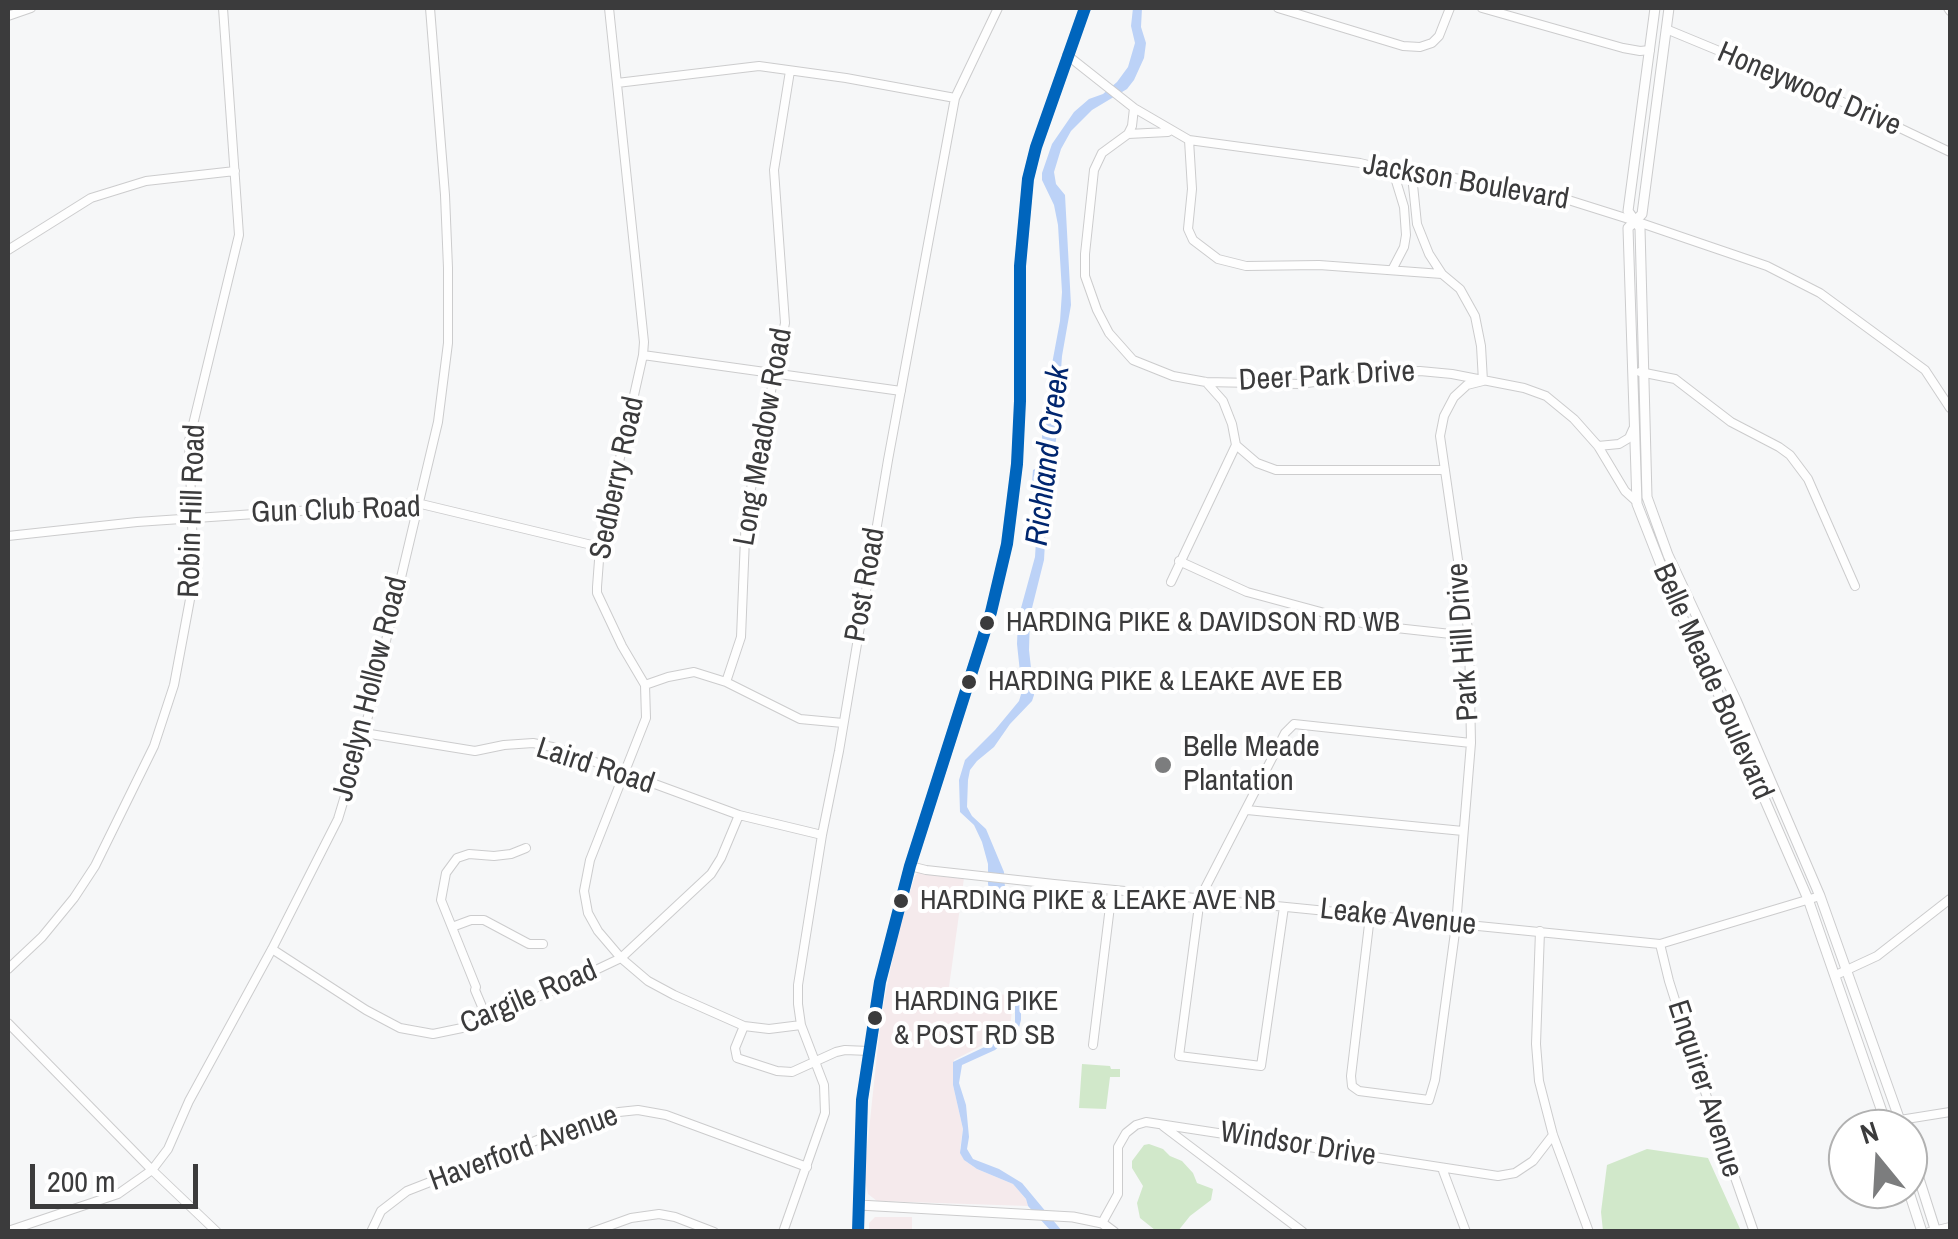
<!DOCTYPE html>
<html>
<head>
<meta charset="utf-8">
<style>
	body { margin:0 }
	#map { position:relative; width:1958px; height:1239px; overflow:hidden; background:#f6f7f8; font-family:"Archivo Narrow",sans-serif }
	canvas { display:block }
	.frame { position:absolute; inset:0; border:10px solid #3b3b3c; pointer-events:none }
	.north { position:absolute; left:1828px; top:1109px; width:100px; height:100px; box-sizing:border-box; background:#fff; border:2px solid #b1b1b1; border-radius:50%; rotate:342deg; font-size:28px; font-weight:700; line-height:40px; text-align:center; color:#3b3b3c }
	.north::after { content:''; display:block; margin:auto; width:35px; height:45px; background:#7c7d7e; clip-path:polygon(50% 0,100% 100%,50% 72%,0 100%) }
	.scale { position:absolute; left:30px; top:1164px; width:168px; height:45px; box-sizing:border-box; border:5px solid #3b3b3c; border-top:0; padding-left:12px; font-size:30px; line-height:35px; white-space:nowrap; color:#3b3b3c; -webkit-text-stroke:8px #fff; paint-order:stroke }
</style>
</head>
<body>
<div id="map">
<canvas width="1958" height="1239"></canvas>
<div class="frame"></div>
<div class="north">N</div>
<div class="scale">200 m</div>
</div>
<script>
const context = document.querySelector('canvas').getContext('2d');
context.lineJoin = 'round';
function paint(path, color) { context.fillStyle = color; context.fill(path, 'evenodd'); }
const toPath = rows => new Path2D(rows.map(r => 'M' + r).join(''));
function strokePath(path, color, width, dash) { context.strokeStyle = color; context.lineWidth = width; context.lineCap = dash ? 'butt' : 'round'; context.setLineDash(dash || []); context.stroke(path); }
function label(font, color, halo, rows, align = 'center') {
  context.font = font + ' "Archivo Narrow",sans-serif'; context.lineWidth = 8; context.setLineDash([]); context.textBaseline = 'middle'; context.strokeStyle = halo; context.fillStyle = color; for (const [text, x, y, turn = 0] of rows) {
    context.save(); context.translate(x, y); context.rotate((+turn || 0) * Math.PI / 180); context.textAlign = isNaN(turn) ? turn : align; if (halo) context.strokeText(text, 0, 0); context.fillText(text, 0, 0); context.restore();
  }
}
const commercial = toPath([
	[919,871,964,878,949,987,1013,996,1010,1031,954,1060,953,1085,963,1129,960,1149,964,1160,977,1169,1013,1184,1026,1199,1028,1206,877,1201,868,1194,864,1177,881,1017,898,931,915,876],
	[875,1217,912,1217,912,1231,869,1231,869,1223]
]);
const green = toPath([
	[1082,1064,1110,1066,1111,1069,1120,1069,1120,1077,1110,1077,1106,1109,1079,1108],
	[1149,1144,1163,1149,1170,1156,1182,1161,1193,1173,1197,1183,1213,1189,1211,1200,1190,1216,1178,1231,1155,1230,1140,1218,1137,1203,1143,1186,1132,1168,1132,1161,1144,1145],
	[1647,1149,1708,1158,1741,1231,1603,1231,1601,1212,1607,1165]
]);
const water = toPath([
	[1133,8,1142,8,1141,27,1146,43,1144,58,1134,80,1127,89,1092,110,1071,131,1061,149,1054,172,1056,184,1065,195,1071,305,1062,356,1056,440,1044,500,1046,525,1044,560,1030,616,1029,650,1034,695,1032,701,1010,724,994,747,977,761,970,770,968,780,967,807,972,816,986,829,1004,872,1006,904,993,906,988,884,988,864,982,842,974,825,960,812,959,780,965,760,995,730,1019,701,1022,691,1017,644,1018,619,1035,557,1037,525,1034,508,1035,489,1032,483,1033,470,1037,468,1042,442,1042,425,1049,409,1043,407,1051,396,1049,380,1060,321,1062,292,1058,225,1054,205,1042,180,1042,173,1052,144,1074,112,1089,99,1103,94,1117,82,1128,67,1135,43,1131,26],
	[1015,1005,1021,1005,1021,1020,1018,1031,995,1050,962,1065,959,1083,966,1105,969,1137,967,1149,973,1159,999,1169,1022,1183,1062,1231,1050,1230,1028,1206,1026,1199,1013,1184,977,1169,964,1160,960,1153,963,1129,953,1085,953,1062,995,1042,1012,1030,1015,1024]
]);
const minor = toPath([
	[609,8,644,342,643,355,600,547,597,587,597,593,622,646,645,685,646,718,590,860,584,891,588,913,598,931,621,958,648,981,674,995,744,1026,769,1029,801,1025],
	[1278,8,1403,46,1420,47,1432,43,1439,36,1450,8],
	[1482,8,1623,48,1640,51,1650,50],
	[1948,8,1950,11],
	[8,16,31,8],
	[1666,29,1862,110,1950,152],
	[1067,55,1134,108,1189,140,1360,163,1393,171,1416,172,1543,192,1635,221,1767,266,1820,293,1925,370,1950,408],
	[617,83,759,66,846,78,955,98],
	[1134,108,1132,126,1128,134,1102,153,1094,170,1085,254,1085,276,1097,310,1109,333,1133,360,1173,376,1206,382,1300,384,1386,372,1420,371,1452,374,1524,388,1546,396,1574,419,1598,446,1625,491,1636,501],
	[1128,134,1168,132],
	[1189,140,1192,189,1188,229,1193,240,1218,259,1246,266,1319,265,1442,274,1460,289,1475,316,1481,346,1483,381,1467,385,1454,397,1444,416,1440,436,1469,636,1471,743,1456,925,1435,1080,1429,1100,1359,1091,1352,1086,1351,1076,1370,916],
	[1416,172,1413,185,1417,224,1429,254,1442,274],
	[8,250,91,198,146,181,235,171],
	[1392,270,1404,247,1406,235,1404,207,1393,171],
	[643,355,901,391],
	[1640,372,1675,379,1731,422,1779,447,1790,455,1808,479,1855,586],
	[1236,445,1257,463,1276,470,1445,470],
	[1598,446,1619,444,1629,438,1633,429],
	[8,536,137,522,417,503,600,547],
	[1179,561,1247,592,1369,625,1469,636],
	[1171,582,1236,445,1232,424,1223,401,1206,382],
	[726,682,741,637,746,513,785,323,774,170,790,71],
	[645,685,668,677,694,672,726,682,800,719,843,723],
	[364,733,475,751,504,745,533,743,557,748,739,815,822,835],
	[1247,810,1463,831],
	[910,866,926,870,1054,884,1660,944,1820,896],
	[1284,907,1261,1066,1179,1056,1200,898,1285,733,1294,724,1471,743],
	[452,927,471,920,484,920,529,944,543,944],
	[1540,931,1536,1044,1539,1081,1553,1135,1589,1232],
	[1660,944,1669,981,1694,1060,1754,1232],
	[272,949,366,1010,400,1028,433,1034,462,1028,547,993,621,958,711,874,721,858,739,815],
	[8,969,42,937,74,898,95,866,154,746,174,685,194,578,189,441,239,235,223,8],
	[1836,975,1877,956,1950,899],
	[488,1011,483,1009,475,990,476,987,441,900,446,873,457,858,469,854,494,856,511,854,526,848],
	[8,1023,152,1170,217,1232],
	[744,1026,735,1048,737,1058,777,1071,792,1072,836,1052,845,1050,869,1051],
	[1093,1045,1112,890],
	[1900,1120,1950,1112],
	[1163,1126,1303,1232],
	[1442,1168,1466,1232],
	[1102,1223,1118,1194,1118,1147,1126,1133,1136,1125,1146,1122,1498,1176,1515,1173,1533,1161,1553,1135],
	[8,1231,118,1194,152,1170,168,1149,189,1101,272,949,338,819,364,733,438,422,448,343,448,268,445,195,430,8],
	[371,1232,381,1211,407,1191,594,1118,619,1112,638,1110,666,1115,807,1167],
	[592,1232,631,1218,659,1214,675,1217,714,1232],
	[783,1232,825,1113,824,1085,801,1025,798,1004,798,985,822,835,839,751,888,460,955,98,998,8],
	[1929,1232,1950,1227]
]);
const major = toPath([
	[1655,8,1628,211,1640,228,1647,497,1668,555,1736,700,1820,896,1903,1129],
	[1669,8,1642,214,1628,228,1637,504,1675,601,1723,704,1808,899,1888,1129],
	[1908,1144,1936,1232],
	[1908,1189,1922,1232],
	[859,1205,1073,1217,1102,1223,1114,1232],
	[858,1232,862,1100,880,982,910,866,991,612,1007,544,1017,464,1020,401,1020,266,1028,179,1036,147,1085,8]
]);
const bus1 = toPath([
	[858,1232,862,1100,880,982,910,866,991,612,1007,544,1017,464,1020,401,1020,266,1028,179,1036,147,1085,8]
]);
const markers = [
	[987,623,9,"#3b3b3c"],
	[969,682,9,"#3b3b3c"],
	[1163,765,10,"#7c7d7e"],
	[901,901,9,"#3b3b3c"],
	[875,1018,9,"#3b3b3c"]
];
const busNames = [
	["HARDING PIKE & DAVIDSON RD WB",1006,623],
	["HARDING PIKE & LEAKE AVE EB",988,682],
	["HARDING PIKE & LEAKE AVE NB",920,901],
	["HARDING PIKE",894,1002],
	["& POST RD SB",894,1036]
];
const streetNames = [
	["Honeywood Drive",1809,90,23],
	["Jackson Boulevard",1466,183,10],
	["Deer Park Drive",1327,377,-3],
	["Long Meadow Road",764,437,-80],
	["Sedberry Road",618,478,-78],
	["Robin Hill Road",193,511,-88],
	["Gun Club Road",336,511,-2],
	["Post Road",866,585,-80],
	["Park Hill Drive",1464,642,-94],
	["Belle Meade Boulevard",1712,682,66],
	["Jocelyn Hollow Road",371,689,-76],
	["Laird Road",595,767,18],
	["Leake Avenue",1398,918,6],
	["Cargile Road",529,998,-23],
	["Enquirer Avenue",1704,1089,72],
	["Windsor Drive",1298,1145,9],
	["Haverford Avenue",524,1149,-20]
];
const poiNames = [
	["Belle Meade",1183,748],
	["Plantation",1183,782]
];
const waterNames = [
	["Richland Creek",1049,456,-83]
];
paint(commercial, '#f5eaec');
paint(green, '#d1e8ca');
paint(water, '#bcd2f7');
strokePath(minor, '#cccccd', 10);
strokePath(major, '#cccccd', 11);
strokePath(minor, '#fefefe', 8);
strokePath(major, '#fefefe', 9);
strokePath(bus1, '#0065bd', 12);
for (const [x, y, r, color] of markers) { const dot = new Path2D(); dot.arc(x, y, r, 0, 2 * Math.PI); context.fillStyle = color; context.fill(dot); strokePath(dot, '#fff', 4); }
label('28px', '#3b3b3c', '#fff', busNames, 'left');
label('30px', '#3b3b3c', '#fff', streetNames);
label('30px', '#3b3b3c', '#fff', poiNames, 'left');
label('italic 32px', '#00266f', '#fff', waterNames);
</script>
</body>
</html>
